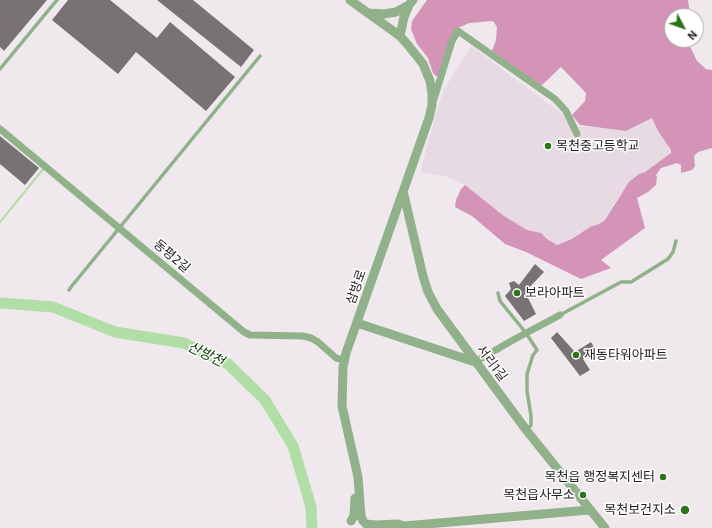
<!DOCTYPE html>
<html>
<head>
<meta charset="utf-8">
<style>
	body { margin:0 }
	#map { position:relative; width:712px; height:528px; overflow:hidden; background:#efe8ec; font-family:"Exo 2",sans-serif }
	canvas { display:block }
	.north { position:absolute; left:664px; top:8px; width:40px; height:40px; box-sizing:border-box; background:#fff; border:1px solid #a7a7a7; border-radius:50%; rotate:131deg; font-size:11px; font-weight:700; line-height:16px; text-align:center; color:#242223 }
	.north::after { content:''; display:block; margin:auto; width:14px; height:18px; background:#2c7417; clip-path:polygon(50% 0,100% 100%,50% 72%,0 100%) }
</style>
</head>
<body>
<div id="map">
<canvas width="712" height="528"></canvas>
<div class="north">N</div>
</div>
<script>
const context = document.querySelector('canvas').getContext('2d');
context.lineJoin = 'round';
function paint(path, color) { context.fillStyle = color; context.fill(path, 'evenodd'); }
const toPath = rows => new Path2D(rows.map(r => 'M' + r).join(''));
function strokePath(path, color, width, dash) { context.strokeStyle = color; context.lineWidth = width; context.lineCap = dash ? 'butt' : 'round'; context.setLineDash(dash || []); context.stroke(path); }
function label(font, color, halo, rows, align = 'center') {
  context.font = font + ' "Exo 2","Noto Sans KR",sans-serif'; context.lineWidth = 3; context.setLineDash([]); context.textBaseline = 'middle'; context.strokeStyle = halo; context.fillStyle = color; for (const [text, x, y, turn = 0] of rows) {
    context.save(); context.translate(x, y); context.rotate((+turn || 0) * Math.PI / 180); context.textAlign = isNaN(turn) ? turn : align; if (halo) context.strokeText(text, 0, 0); context.fillText(text, 0, 0); context.restore();
  }
}
const built = toPath([
	[471,46,580,127,596,127,626,131,652,118,658,131,671,150,671,153,645,172,639,174,619,196,605,220,599,224,590,227,573,239,557,245,547,239,541,234,527,230,504,216,465,185,448,177,421,172,423,161,439,103,445,88]
]);
const forest = toPath([
	[427,0,688,0,689,7,687,16,672,16,672,40,687,40,697,61,706,69,712,70,712,148,698,152,694,156,695,166,692,170,681,173,681,165,677,163,661,168,656,175,657,177,656,185,648,192,637,198,645,228,601,260,611,268,581,279,526,252,505,244,472,216,455,207,456,200,461,189,465,185,504,216,527,230,541,233,547,239,557,245,572,239,590,227,599,224,605,220,629,182,639,174,645,172,671,153,671,150,658,131,652,118,626,131,580,125,572,115,585,101,586,93,561,67,541,86,492,51,496,40,497,27,493,21,469,23,456,29,439,76,436,76,433,73,428,58,417,44,411,29,412,21]
]);
const stream = toPath([
	[0,222,44,168]
]);
const river = toPath([
	[0,303,53,307,115,332,184,343,228,364,265,400,293,446,311,507,312,528]
]);
const building = toPath([
	[0,0,47,0,4,51,0,47],
	[68,0,110,0,157,38,170,22,235,77,206,111,136,52,118,74,52,20],
	[157,0,193,0,254,50,241,67],
	[0,136,39,168,25,185,0,164],
	[535,264,544,272,525,292,536,314,524,321,505,296,511,289,509,283,514,281,519,285],
	[557,332,575,352,591,342,596,351,583,359,590,370,580,376,551,338]
]);
const service = toPath([
	[0,69,57,0],
	[69,290,71,287,260,56],
	[498,293,500,301,526,333,537,350,533,355,527,374,527,391,531,416,531,425,527,430],
	[560,315,621,282,631,282,668,259,673,252,676,241]
]);
const minor = toPath([
	[434,99,452,41,458,31,555,99,566,111,577,134],
	[0,129,244,332,250,335,303,336,311,338,318,342,336,358,345,360],
	[475,362,513,340,560,315]
]);
const tertiary = toPath([
	[350,0,400,36,408,45,423,64,430,81,432,93,432,105,429,118,346,353,343,367,342,406,358,477,361,516,363,521],
	[368,13,384,14,396,12,409,5,413,0],
	[400,36,404,17,409,5],
	[403,191,423,276,428,292,437,309,527,431,605,528],
	[357,323,475,362],
	[351,521,354,516,355,498],
	[366,524,376,525,398,524,404,526],
	[401,528,404,526,589,510]
]);
const markers = [
	[548,146,4,"#2c7417"],
	[517,293,4,"#2c7417"],
	[576,355,4,"#2c7417"],
	[663,477,4,"#2c7417"],
	[583,495,4,"#2c7417"],
	[685,510,5,"#2c7417"]
];
const poiNames = [
	["목천중고등학교",556,146],
	["보라아파트",525,293],
	["재동타워아파트",584,355],
	["목천읍 행정복지센터",655,477,"right"],
	["목천읍사무소",575,495,"right"],
	["목천보건지소",676,510,"right"]
];
const streetNames = [
	["동평2길",172,256,40],
	["삼방로",356,287,-70],
	["서리1길",492,363,53]
];
const waterNames = [
	["산방천",206,354,26]
];
paint(built, '#e8dae2');
paint(forest, '#d394b7');
strokePath(stream, '#b1dea6', 2);
strokePath(river, '#b1dea6', 11);
paint(building, '#787275');
strokePath(service, '#90b189', 3.5);
strokePath(minor, '#90b189', 7);
strokePath(tertiary, '#90b189', 9);
for (const [x, y, r, color] of markers) { const dot = new Path2D(); dot.arc(x, y, r, 0, 2 * Math.PI); context.fillStyle = color; context.fill(dot); strokePath(dot, '#fff', 1.5); }
label('13px', '#242223', '#fff', poiNames, 'left');
label('13px', '#242223', '#fff', streetNames);
label('italic 14px', '#0a3600', '#fff', waterNames);
</script>
</body>
</html>
